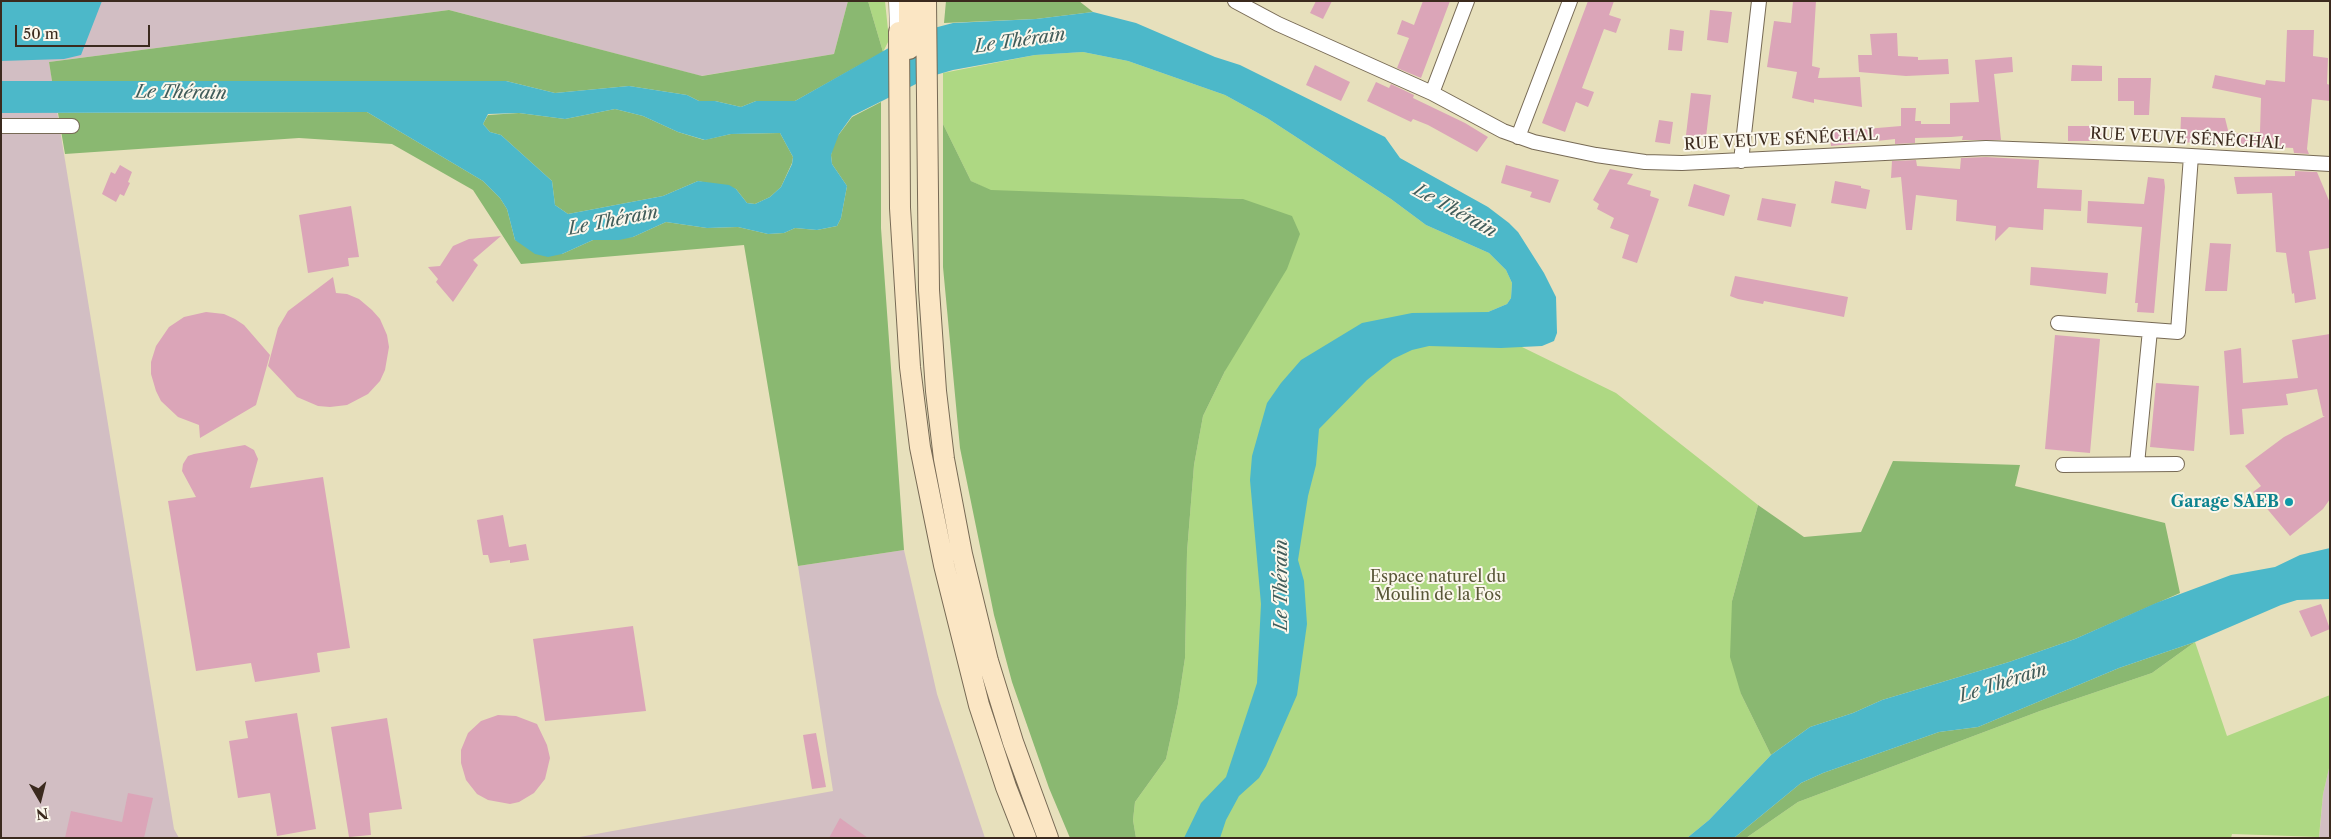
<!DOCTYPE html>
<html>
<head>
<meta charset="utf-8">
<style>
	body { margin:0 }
	#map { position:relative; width:2331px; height:839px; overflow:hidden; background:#e7e0bc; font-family:"Libre Caslon Text",serif }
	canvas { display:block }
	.frame { position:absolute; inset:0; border:2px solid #3b2a1e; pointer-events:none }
	.north { position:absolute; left:15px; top:774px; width:50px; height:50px; -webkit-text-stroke:4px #fbf7ec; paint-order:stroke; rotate:172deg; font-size:14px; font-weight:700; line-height:20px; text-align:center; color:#3b2a1e }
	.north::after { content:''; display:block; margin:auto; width:18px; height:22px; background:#3b2a1e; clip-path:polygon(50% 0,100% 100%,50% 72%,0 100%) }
	.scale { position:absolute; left:15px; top:25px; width:135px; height:22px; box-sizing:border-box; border:2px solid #3b2a1e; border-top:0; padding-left:6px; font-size:15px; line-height:18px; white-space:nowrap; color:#3b2a1e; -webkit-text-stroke:4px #fbf7ec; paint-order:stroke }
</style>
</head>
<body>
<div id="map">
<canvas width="2331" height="839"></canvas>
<div class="frame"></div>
<div class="north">N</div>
<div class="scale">50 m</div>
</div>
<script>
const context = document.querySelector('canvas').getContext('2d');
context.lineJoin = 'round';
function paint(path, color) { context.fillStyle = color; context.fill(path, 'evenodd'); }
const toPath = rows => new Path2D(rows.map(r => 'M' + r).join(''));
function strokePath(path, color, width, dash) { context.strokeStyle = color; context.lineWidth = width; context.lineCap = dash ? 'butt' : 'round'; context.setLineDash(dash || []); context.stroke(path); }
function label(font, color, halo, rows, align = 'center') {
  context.font = font + ' "Libre Caslon Text",serif'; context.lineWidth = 4; context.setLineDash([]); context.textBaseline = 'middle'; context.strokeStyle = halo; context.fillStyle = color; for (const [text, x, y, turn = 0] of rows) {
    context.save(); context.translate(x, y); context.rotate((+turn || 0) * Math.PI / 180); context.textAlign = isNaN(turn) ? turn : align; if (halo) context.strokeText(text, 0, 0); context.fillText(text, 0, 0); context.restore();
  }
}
const industrial = toPath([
	[1,1,848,1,834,54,701,76,449,10,49,62,174,829,179,838,1,838],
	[904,550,937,694,985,838,574,838,833,791,798,566],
	[2330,764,2330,838,2319,838,2323,794]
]);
const green = toPath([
	[868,1,885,1,889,40,883,52],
	[1083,52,1128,61,1225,95,1267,118,1391,199,1426,225,1489,253,1506,270,1512,283,1511,298,1507,304,1488,312,1522,347,1616,393,1758,505,1732,601,1741,694,1771,755,1709,820,1687,838,1136,838,1133,820,1135,802,1166,759,1178,704,1185,658,1187,552,1194,465,1203,416,1225,371,1243,199,991,191,971,181,943,124,943,73,1035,55],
	[2195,642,2227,736,2330,695,2330,764,2323,794,2319,837,2232,834,2231,838,1746,838,1798,802,2040,711,2152,673]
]);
const forest = toPath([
	[848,1,868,1,883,52,795,101,756,101,741,107,715,101,699,101,687,95,629,86,555,93,506,81,52,81,49,62,449,10,702,76,834,54],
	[946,1,1079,1,1093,12,1036,19,944,23],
	[881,102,881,228,904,550,798,566,744,245,521,264,473,190,392,144,299,138,65,154,58,113,367,112,483,181,500,198,507,209,515,240,562,254,593,240,633,237,666,222,707,228,738,227,768,234,784,233,795,228,817,230,837,226,841,218,847,186,832,164,831,155,834,141,852,117],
	[615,109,643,116,678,132,704,140,731,134,780,133,793,157,792,163,781,187,770,197,755,204,747,203,736,189,698,181,663,196,568,214,555,205,552,181,501,135,490,132,483,124,488,115,519,113,565,119],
	[943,124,971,181,991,190,1243,199,1292,216,1300,234,1287,269,1225,371,1203,416,1194,465,1187,552,1185,658,1178,704,1166,759,1135,802,1133,820,1136,838,1070,838,1049,788,1012,682,994,615,960,448,943,267],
	[1893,461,2020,465,2015,486,2165,523,2180,593,2075,639,2009,662,1882,700,1853,713,1810,727,1771,755,1741,694,1730,657,1732,601,1758,505,1804,537,1861,532],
	[2195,642,2152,673,2040,711,1798,802,1746,838,1734,838,1801,783,1823,773,1939,732,1978,727,2119,668]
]);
const water = toPath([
	[1,1,102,1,81,55,64,59,1,61],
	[1093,12,1136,23,1215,57,1240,65,1385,137,1400,158,1488,207,1509,223,1518,232,1544,273,1556,297,1557,333,1554,341,1542,346,1501,348,1429,346,1412,350,1393,359,1367,380,1319,429,1316,465,1308,496,1298,560,1304,581,1307,624,1297,695,1266,766,1259,778,1239,796,1226,820,1220,838,1184,838,1201,803,1226,777,1257,683,1261,604,1250,480,1252,456,1267,403,1281,383,1301,360,1362,323,1412,313,1488,312,1507,304,1511,298,1512,283,1506,270,1489,253,1426,225,1391,199,1267,118,1225,95,1128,61,1083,52,1035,55,953,70,932,76,852,116,839,134,831,155,832,164,847,186,841,218,837,226,817,230,795,228,784,233,768,234,738,227,707,228,666,222,633,237,619,240,593,240,562,254,548,257,535,254,515,240,507,209,500,198,483,181,367,112,1,113,1,81,506,81,555,93,629,86,687,95,699,101,715,101,741,107,756,101,795,101,894,45,934,28,953,23,1036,19],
	[615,109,643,116,678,132,705,140,731,134,780,133,793,157,792,164,781,187,770,197,755,204,747,203,736,189,729,185,698,181,663,196,568,214,555,205,552,181,501,135,490,132,483,124,488,114,519,113,565,119],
	[2330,548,2330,599,2297,600,2281,605,2195,642,2119,668,1978,727,1939,732,1823,773,1801,783,1734,838,1687,838,1709,820,1771,755,1810,727,1853,713,1882,700,2009,662,2075,639,2156,603,2231,575,2275,567,2300,555]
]);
const building = toPath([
	[1316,1,1332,1,1323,19,1310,13],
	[1423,1,1450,1,1421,78,1397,68,1409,38,1397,34,1402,20,1414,25],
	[1588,1,1614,1,1609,15,1621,19,1616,33,1604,29,1582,88,1594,92,1591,100,1588,107,1576,102,1565,132,1542,123],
	[1793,1,1816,1,1812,66,1820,68,1818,78,1860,77,1862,107,1814,99,1814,103,1792,98,1797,72,1767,67,1774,21,1791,23],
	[1710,10,1732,12,1728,43,1707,40],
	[1670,29,1684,31,1682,51,1668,50],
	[2287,30,2314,30,2313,56,2328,58,2327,84,2330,85,2330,101,2312,99,2307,149,2309,154,2294,153,2293,148,2180,142,2181,117,2225,118,2229,134,2260,132,2261,98,2212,88,2215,75,2265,85,2266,80,2285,82],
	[1897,33,1898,56,1918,57,1918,60,1948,59,1949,74,1906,76,1859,72,1858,55,1872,55,1870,34],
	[2012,57,2013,72,1994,74,2001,140,1962,140,1963,136,1951,137,1915,138,1915,143,1895,144,1895,139,1831,146,1830,132,1901,126,1901,108,1916,108,1915,121,1921,121,1921,124,1950,124,1950,103,1979,102,1975,60],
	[1315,65,1350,82,1341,101,1306,85],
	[2072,65,2102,66,2102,81,2071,81],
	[2118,78,2151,78,2149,115,2134,115,2134,101,2118,101],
	[1376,82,1389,88,1391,84,1414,95,1413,98,1465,123,1488,137,1477,152,1428,125,1413,119,1411,122,1367,101],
	[1691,93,1711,95,1706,137,1686,135],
	[1659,120,1673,122,1670,144,1655,142],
	[2068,126,2103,126,2103,141,2068,141],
	[1986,157,2039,160,2037,188,2082,190,2081,211,2044,209,2043,230,2009,227,1995,241,1996,226,1956,221,1957,200,1916,195,1912,230,1906,230,1901,177,1891,178,1892,161,1916,160,1917,166,1960,169,1961,158],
	[120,165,132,172,128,182,130,183,124,196,120,194,116,202,102,194,111,172,115,174],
	[1506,165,1559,180,1550,203,1530,197,1532,192,1501,183],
	[1610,169,1633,174,1627,184,1651,191,1650,196,1659,199,1637,263,1622,258,1629,235,1610,228,1614,218,1597,209,1599,204,1593,200],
	[2295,171,2317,172,2330,203,2330,248,2309,251,2316,299,2295,303,2294,293,2292,294,2286,253,2276,252,2272,193,2237,194,2234,177,2295,176],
	[2148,177,2164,179,2165,187,2154,313,2137,312,2138,303,2135,303,2142,227,2087,223,2088,201,2144,204],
	[1835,181,1861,186,1861,188,1870,190,1866,209,1831,203],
	[1694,184,1730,195,1724,216,1688,206],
	[1762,198,1796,204,1791,227,1757,220],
	[351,206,359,257,348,258,349,266,308,273,299,215],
	[501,236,473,260,478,265,453,302,436,282,438,279,428,267,440,266,453,246,469,239],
	[2210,243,2231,244,2227,291,2205,291],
	[2031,267,2108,273,2106,294,2030,285],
	[1735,276,1848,297,1844,317,1764,301,1763,304,1738,299,1730,296],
	[333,277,336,293,347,294,359,299,372,310,380,319,387,335,389,347,385,370,380,381,368,394,347,405,330,407,318,406,297,397,268,366,278,328,288,311],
	[206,312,224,314,235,319,244,325,270,355,256,405,200,438,199,425,178,417,161,401,156,391,151,374,151,362,156,346,169,327,184,317],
	[2330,334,2330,499,2323,509,2290,536,2253,492,2261,486,2245,466,2284,437,2325,416,2323,416,2317,389,2286,394,2288,405,2242,409,2244,434,2230,435,2224,351,2241,348,2243,383,2298,378,2292,340],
	[2055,335,2100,339,2090,453,2045,449],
	[2156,383,2199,386,2194,451,2150,447],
	[245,445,254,450,258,459,250,488,323,477,350,648,317,653,320,672,255,682,251,663,196,671,168,501,196,497,182,471,183,464,188,456,194,454],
	[503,515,509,547,526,544,529,560,510,563,510,560,490,563,488,555,483,555,477,520],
	[2321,604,2330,629,2311,637,2299,611],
	[633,626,646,711,545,721,533,639],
	[297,713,316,829,277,836,270,793,238,798,229,741,248,738,245,721],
	[498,715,516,716,537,724,547,745,550,758,545,779,534,793,519,802,510,804,488,800,477,794,466,780,461,763,461,750,468,733,481,721],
	[387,718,402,809,369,813,371,835,349,837,331,727],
	[816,733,826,787,812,789,803,735],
	[128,793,153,798,144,838,65,838,71,811,122,822],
	[840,818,868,838,829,838]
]);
const minor = toPath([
	[1235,1,1278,24,1432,93,1503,131,1534,142,1596,155,1645,162,1682,163,1986,148,2174,155,2330,164],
	[1432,93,1467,1],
	[1,126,72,126],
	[1518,137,1570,1],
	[1741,161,1759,1],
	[2058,323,2178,332,2191,156],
	[2137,464,2150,330],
	[2063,465,2177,464]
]);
const tertiary = toPath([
	[898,1,899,32]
]);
const secondary = toPath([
	[909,1,909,49],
	[926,1,929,290,936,391,944,459,962,554,988,661,1013,742,1048,838],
	[899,32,900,208,910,367,920,447,944,565,979,705,1006,787,1026,838]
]);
const markers = [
	[2289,502,5,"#0f9aa8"]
];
const streetNames = [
	["RUE VEUVE SÉNÉCHAL",2187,139,3],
	["RUE VEUVE SÉNÉCHAL",1781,140,-3]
];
const cultureNames = [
	["Garage SAEB",2279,502]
];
const parkNames = [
	["Espace naturel du",1438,577],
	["Moulin de la Fos",1438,595]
];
const waterNames = [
	["Le Thérain",1020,41,-8],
	["Le Thérain",181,93,1],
	["Le Thérain",1455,211,29],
	["Le Thérain",613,221,-11],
	["Le Thérain",1282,585,-90],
	["Le Thérain",2003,683,-18]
];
paint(industrial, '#d2bec3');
paint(green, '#aed883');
paint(forest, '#8ab871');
paint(water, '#4cb8c9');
paint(building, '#dba5b8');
strokePath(minor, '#776a55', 16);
strokePath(tertiary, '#776a55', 19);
strokePath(secondary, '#776a55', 22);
strokePath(minor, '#fff', 14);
strokePath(tertiary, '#fff', 18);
strokePath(secondary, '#fbe6c4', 20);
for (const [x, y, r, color] of markers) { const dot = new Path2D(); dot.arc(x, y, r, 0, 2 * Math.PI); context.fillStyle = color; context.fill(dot); strokePath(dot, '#fbf7ec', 2); }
label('16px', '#3b2a1e', '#fbf7ec', streetNames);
label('bold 16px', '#0d838f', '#fbf7ec', cultureNames, 'right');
label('16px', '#585637', '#fbf7ec', parkNames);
label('italic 18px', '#415c5a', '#fbf7ec', waterNames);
</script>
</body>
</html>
